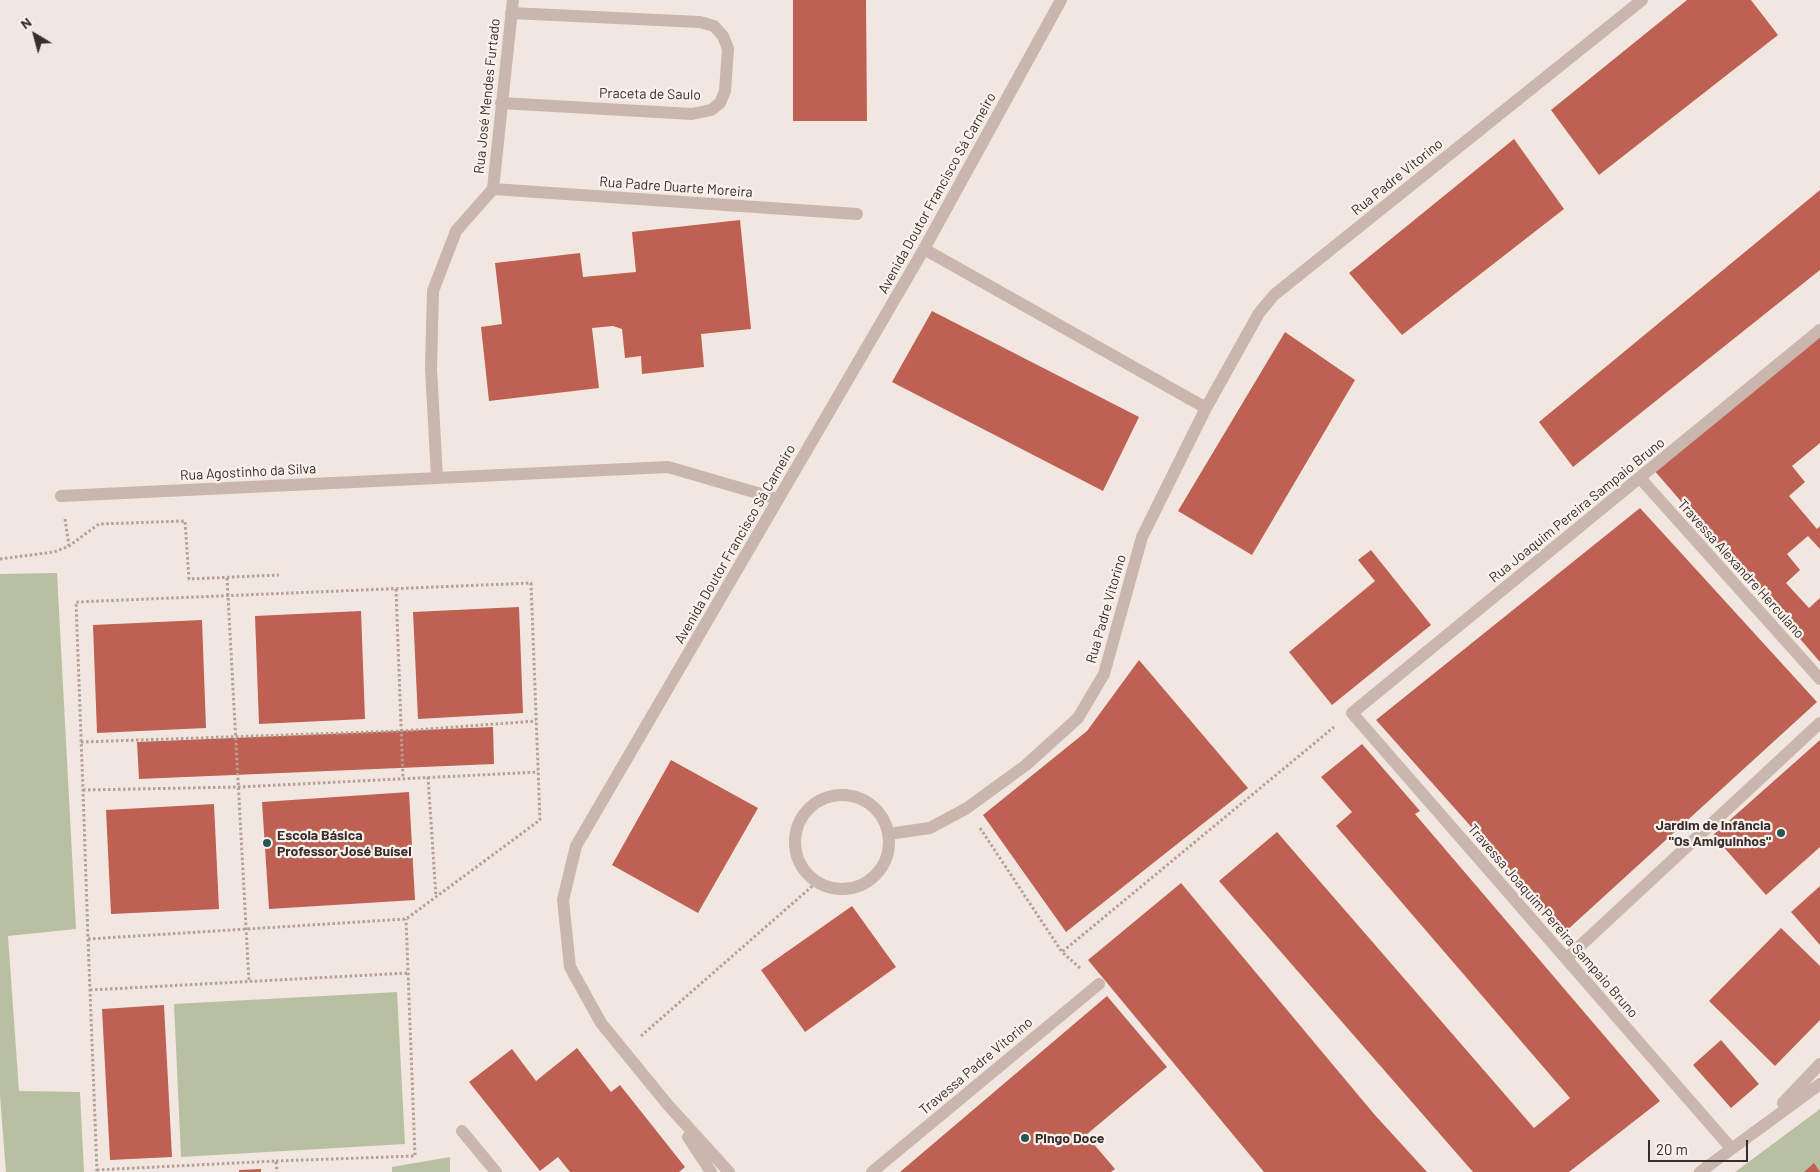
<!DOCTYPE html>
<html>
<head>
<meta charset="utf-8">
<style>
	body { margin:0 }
	#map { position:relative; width:1820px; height:1172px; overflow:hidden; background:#f2e7e0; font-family:Barlow,sans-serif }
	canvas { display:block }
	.north { position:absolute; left:10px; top:10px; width:50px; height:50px; -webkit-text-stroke:4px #f9f2ec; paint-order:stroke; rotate:323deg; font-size:14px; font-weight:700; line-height:20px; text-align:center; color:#382d2b }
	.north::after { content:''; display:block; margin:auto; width:18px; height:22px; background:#382d2b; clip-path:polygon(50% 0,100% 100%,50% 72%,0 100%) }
	.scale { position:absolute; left:1648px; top:1140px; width:100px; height:22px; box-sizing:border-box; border:2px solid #382d2b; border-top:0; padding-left:6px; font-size:15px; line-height:18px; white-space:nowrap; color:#382d2b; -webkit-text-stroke:4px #f9f2ec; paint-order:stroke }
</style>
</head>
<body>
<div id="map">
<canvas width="1820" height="1172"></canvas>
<div class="north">N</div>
<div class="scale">20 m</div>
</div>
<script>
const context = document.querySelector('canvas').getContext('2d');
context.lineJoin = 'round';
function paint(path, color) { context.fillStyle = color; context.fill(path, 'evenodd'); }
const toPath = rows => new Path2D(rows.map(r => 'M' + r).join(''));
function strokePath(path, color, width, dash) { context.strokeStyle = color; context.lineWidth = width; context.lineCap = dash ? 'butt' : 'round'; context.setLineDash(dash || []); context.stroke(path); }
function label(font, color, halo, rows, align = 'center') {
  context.font = font + ' Barlow,sans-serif'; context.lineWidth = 4.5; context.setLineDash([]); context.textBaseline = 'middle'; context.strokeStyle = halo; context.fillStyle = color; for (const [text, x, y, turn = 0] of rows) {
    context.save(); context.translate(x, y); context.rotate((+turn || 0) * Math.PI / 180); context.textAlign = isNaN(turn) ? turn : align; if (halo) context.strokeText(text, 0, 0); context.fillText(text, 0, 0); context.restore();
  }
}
const green = toPath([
	[57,573,76,929,8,936,19,1091,80,1092,84,1172,6,1172,0,1096,0,574],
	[397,992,405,1144,181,1157,174,1004],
	[1820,1109,1820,1172,1735,1172],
	[450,1157,450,1172,392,1172,392,1167]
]);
const building = toPath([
	[793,0,866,0,867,121,793,121],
	[1687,0,1751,0,1778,35,1599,175,1551,110],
	[1514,139,1564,209,1402,335,1349,273],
	[1820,190,1820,270,1573,467,1539,422],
	[740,220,751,329,701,334,704,367,642,374,641,356,625,358,622,329,613,326,592,328,599,388,489,401,481,327,502,324,495,263,580,253,583,277,636,272,632,232],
	[932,311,1139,417,1103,491,892,382],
	[1285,332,1355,380,1252,555,1178,511],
	[1820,334,1820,443,1792,466,1805,482,1789,496,1817,529,1820,526,1820,549,1808,536,1787,554,1800,570,1786,583,1809,608,1820,598,1820,662,1653,469],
	[1640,508,1817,702,1565,932,1376,720],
	[1371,550,1431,625,1332,705,1289,652,1375,581,1358,560],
	[519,607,523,713,418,719,413,612],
	[361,611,365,719,259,724,255,616],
	[202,620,206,728,97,733,93,625],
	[1139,660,1248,788,1066,932,983,815,1087,731],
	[493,727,494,764,139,779,137,742],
	[1820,740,1820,847,1766,895,1713,835],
	[1362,744,1420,811,1415,814,1660,1101,1569,1172,1473,1172,1219,881,1277,832,1534,1128,1570,1098,1336,826,1352,812,1321,777],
	[671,760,758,808,698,913,612,865],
	[409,792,415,900,269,909,262,802],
	[214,804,219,909,111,914,106,810],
	[1181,883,1374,1114,1427,1172,1264,1172,1088,960],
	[1820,886,1820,945,1791,912],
	[852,906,896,967,805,1032,761,970],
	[1781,928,1820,966,1820,1020,1775,1066,1709,1001],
	[1107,996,1167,1067,1086,1135,1115,1169,1111,1172,900,1172],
	[164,1005,172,1157,110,1160,102,1009],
	[1721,1040,1759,1084,1731,1108,1693,1065],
	[577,1048,611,1092,620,1085,685,1167,679,1172,570,1172,558,1157,540,1171,469,1082,512,1049,536,1081],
	[1814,1163,1820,1172,1804,1172],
	[261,1169,261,1172,239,1172,239,1170]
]);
const path = toPath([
	[65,519,69,546],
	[0,559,54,552,69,546,99,524,185,521,189,579,279,575],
	[227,578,249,982],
	[396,589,403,779],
	[81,742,401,731,536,721],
	[428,777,436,897],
	[83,790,239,787,538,772],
	[980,828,1062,952],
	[88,939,406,919,540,820,531,583,76,602,83,790,88,939,90,990,97,1172],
	[1080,968,1062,952,1334,727],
	[90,990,408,973],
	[641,1036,817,882],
	[276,1161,415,1156,406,919],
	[97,1170,276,1161,277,1172]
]);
const minor = toPath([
	[501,103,692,114,711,110,720,103,725,91,728,49,723,36,714,26,700,22,511,13],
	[493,189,857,214],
	[1206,408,1259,313,1274,295,1642,0],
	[437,477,431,369,433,291,456,231,493,189,513,0],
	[1640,478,1820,679],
	[61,496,668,467,778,499],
	'795 842a47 47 0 1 1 94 0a47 47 0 1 1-94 0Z',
	[888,834,930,828,967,808,1026,765,1078,718,1104,674,1142,537,1206,408,924,249],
	[1566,959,1820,723],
	[1783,1103,1820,1064],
	[462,1131,496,1172],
	[688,1137,711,1172],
	[1731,1148,1352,713,1820,330],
	[729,1172,668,1105,601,1023,570,967,563,900,576,846,924,249,1061,0],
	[872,1172,1099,984],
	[1700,1172,1820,1084]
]);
const markers = [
	[1781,833,5,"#235754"],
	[267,843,5,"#235754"],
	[1025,1138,5,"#235754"]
];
const streetNames = [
	["Praceta de Saulo",650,94,1],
	["Rua José Mendes Furtado",487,96,-84],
	["Rua Padre Vitorino",1397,177,-39],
	["Rua Padre Duarte Moreira",676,187,4],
	["Avenida Doutor Francisco Sá Carneiro",937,193,-61],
	["Rua Agostinho da Silva",248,472,-3],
	["Rua Joaquim Pereira Sampaio Bruno",1577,510,-39],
	["Avenida Doutor Francisco Sá Carneiro",735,544,-60],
	["Travessa Alexandre Herculano",1741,569,48],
	["Rua Padre Vitorino",1106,609,-74],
	["Travessa Joaquim Pereira Sampaio Bruno",1553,921,49],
	["Travessa Padre Vitorino",976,1066,-40]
];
const poiNames = [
	["Jardim de Infância",1771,825,"right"],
	["\"Os Amiguinhos\"",1771,841,"right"],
	["Escola Básica",277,835],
	["Professor José Buísel",277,851],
	["Pingo Doce",1035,1138]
];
paint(green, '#b9c0a1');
paint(building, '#be6052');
strokePath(path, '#b5a097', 3, [2.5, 2.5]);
strokePath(minor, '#c9b6ac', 12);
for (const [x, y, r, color] of markers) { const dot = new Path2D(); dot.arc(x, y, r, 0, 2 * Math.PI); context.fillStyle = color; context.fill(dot); strokePath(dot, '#f9f2ec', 2); }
label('14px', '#382d2b', '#f9f2ec', streetNames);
label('bold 14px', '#382d2b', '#f9f2ec', poiNames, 'left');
</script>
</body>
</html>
